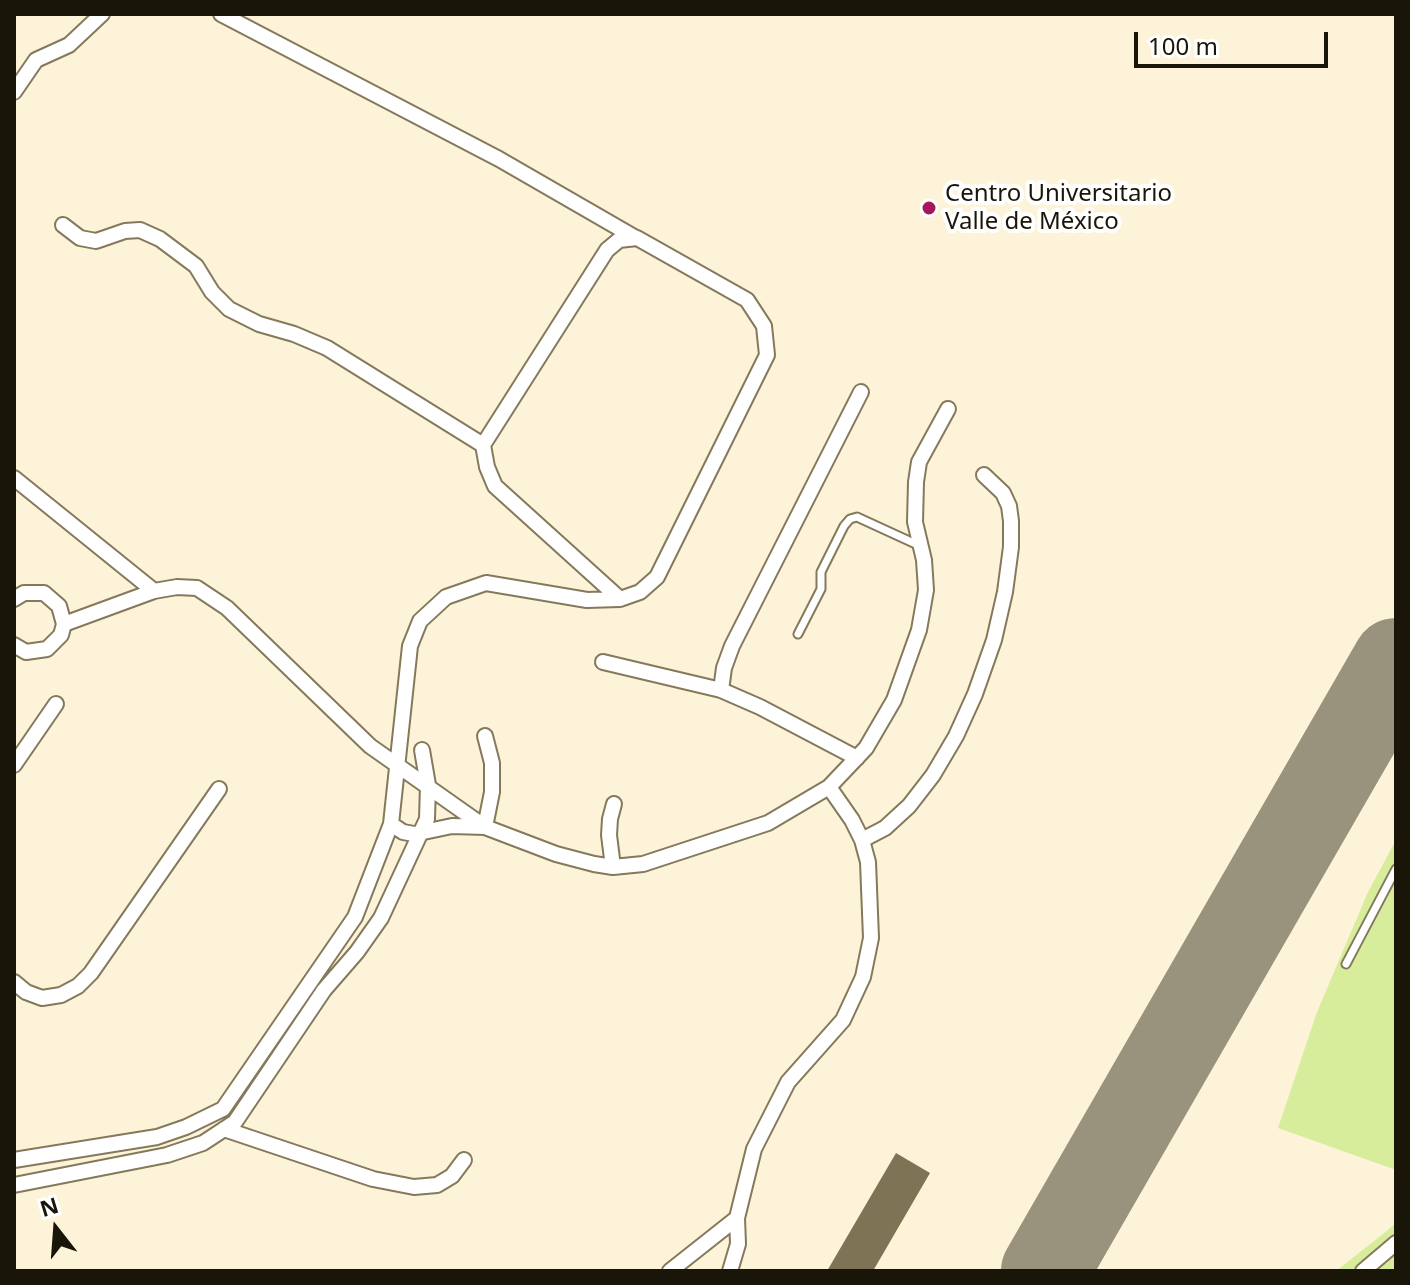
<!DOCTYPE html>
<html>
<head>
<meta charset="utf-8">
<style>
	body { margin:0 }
	#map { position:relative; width:1410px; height:1285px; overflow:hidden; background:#fdf3d8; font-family:"Noto Sans",sans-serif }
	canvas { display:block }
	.frame { position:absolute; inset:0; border:16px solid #191508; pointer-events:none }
	.north { position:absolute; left:16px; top:1189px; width:80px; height:80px; -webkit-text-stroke:6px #fff; paint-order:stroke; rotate:343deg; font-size:22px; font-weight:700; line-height:32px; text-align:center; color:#191508 }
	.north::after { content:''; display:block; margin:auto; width:28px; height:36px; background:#191508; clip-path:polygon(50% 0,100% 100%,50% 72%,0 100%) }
	.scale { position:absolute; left:1134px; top:32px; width:194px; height:36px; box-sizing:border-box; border:4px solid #191508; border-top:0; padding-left:10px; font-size:24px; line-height:28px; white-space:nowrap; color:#191508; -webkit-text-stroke:6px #fff; paint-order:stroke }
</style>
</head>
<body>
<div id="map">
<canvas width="1410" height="1285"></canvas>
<div class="frame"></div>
<div class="north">N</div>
<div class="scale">100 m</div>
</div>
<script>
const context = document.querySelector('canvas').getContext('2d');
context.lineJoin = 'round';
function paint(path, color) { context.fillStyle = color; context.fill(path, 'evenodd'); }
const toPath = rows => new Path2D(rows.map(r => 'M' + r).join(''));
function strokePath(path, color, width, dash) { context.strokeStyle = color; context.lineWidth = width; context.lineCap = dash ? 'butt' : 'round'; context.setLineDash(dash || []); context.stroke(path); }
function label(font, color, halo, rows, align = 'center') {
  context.font = font + ' "Noto Sans",sans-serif'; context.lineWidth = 8; context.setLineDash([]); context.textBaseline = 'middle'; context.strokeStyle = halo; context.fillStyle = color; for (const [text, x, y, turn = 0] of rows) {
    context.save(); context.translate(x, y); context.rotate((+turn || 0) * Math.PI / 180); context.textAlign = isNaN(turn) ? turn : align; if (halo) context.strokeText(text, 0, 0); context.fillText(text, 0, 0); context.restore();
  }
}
const green = toPath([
	[1396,840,1396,1170,1278,1128,1317,1012,1368,892],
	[1396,1223,1396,1271,1336,1271,1383,1234]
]);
const runway = toPath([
	[1045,1271,1396,662]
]);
const building = toPath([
	[896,1153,930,1173,873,1271,827,1271]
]);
const lane = toPath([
	[798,634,821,589,821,572,844,526,850,519,857,517,918,545],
	[1346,964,1396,869]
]);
const street = toPath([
	[221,14,499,159,636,238],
	[14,92,36,60,69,45,102,14],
	[63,225,80,238,96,241,125,231,140,230,160,239,196,266,212,292,229,309,259,324,294,334,327,348,483,445,487,467,495,486,620,599],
	[14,478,154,591],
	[14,599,24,593,44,593,59,606,64,624,61,635,47,649,26,652,14,645],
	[64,624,154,591,177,587,197,588,227,608,370,746,485,827,556,854,594,864,613,867,643,864,768,823,829,787,866,748,894,700,919,630,926,590,924,560,915,522,916,482,919,462,948,409],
	[603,662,721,690,760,707,857,758],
	[721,690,724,668,732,646,861,392],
	[14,765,56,704],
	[391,824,403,832,414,834,452,826,485,827],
	[485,827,492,792,492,763,485,736],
	[862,840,885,828,909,806,933,775,956,736,975,694,994,640,1005,592,1011,547,1011,521,1009,506,1003,493,984,475],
	[613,867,609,835,610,819,614,804],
	[14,982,26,992,42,998,61,995,78,986,91,973,219,789],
	[224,1129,373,1179,414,1187,437,1185,452,1176,464,1160],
	[14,1160,157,1137,186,1127,223,1109,355,917,391,824,410,646,420,621,446,597,486,583,587,600,620,599,640,592,657,577,767,355,764,326,747,300,637,238,619,240,607,250,483,445],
	[14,1185,167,1155,203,1143,235,1122,324,990,357,952,381,918,427,819,428,785,422,750],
	[670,1271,737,1218,754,1149,788,1082,843,1020,863,977,871,938,868,862,862,840,852,820,829,787],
	[730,1271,738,1244,737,1218],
	[1363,1271,1396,1243]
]);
const markers = [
	[929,208,8,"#a5185b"]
];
const poiNames = [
	["Centro Universitario",945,194],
	["Valle de México",945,222]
];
paint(green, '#d8ed9c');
strokePath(runway, '#99927c', 88);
paint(building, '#7e7354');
strokePath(lane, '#85795b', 11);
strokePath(street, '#85795b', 18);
strokePath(lane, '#fff', 7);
strokePath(street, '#fff', 14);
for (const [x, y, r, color] of markers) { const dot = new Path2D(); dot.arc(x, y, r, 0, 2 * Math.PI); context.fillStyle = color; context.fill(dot); strokePath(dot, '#fff', 3); }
label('24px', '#191508', '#fff', poiNames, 'left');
</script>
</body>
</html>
